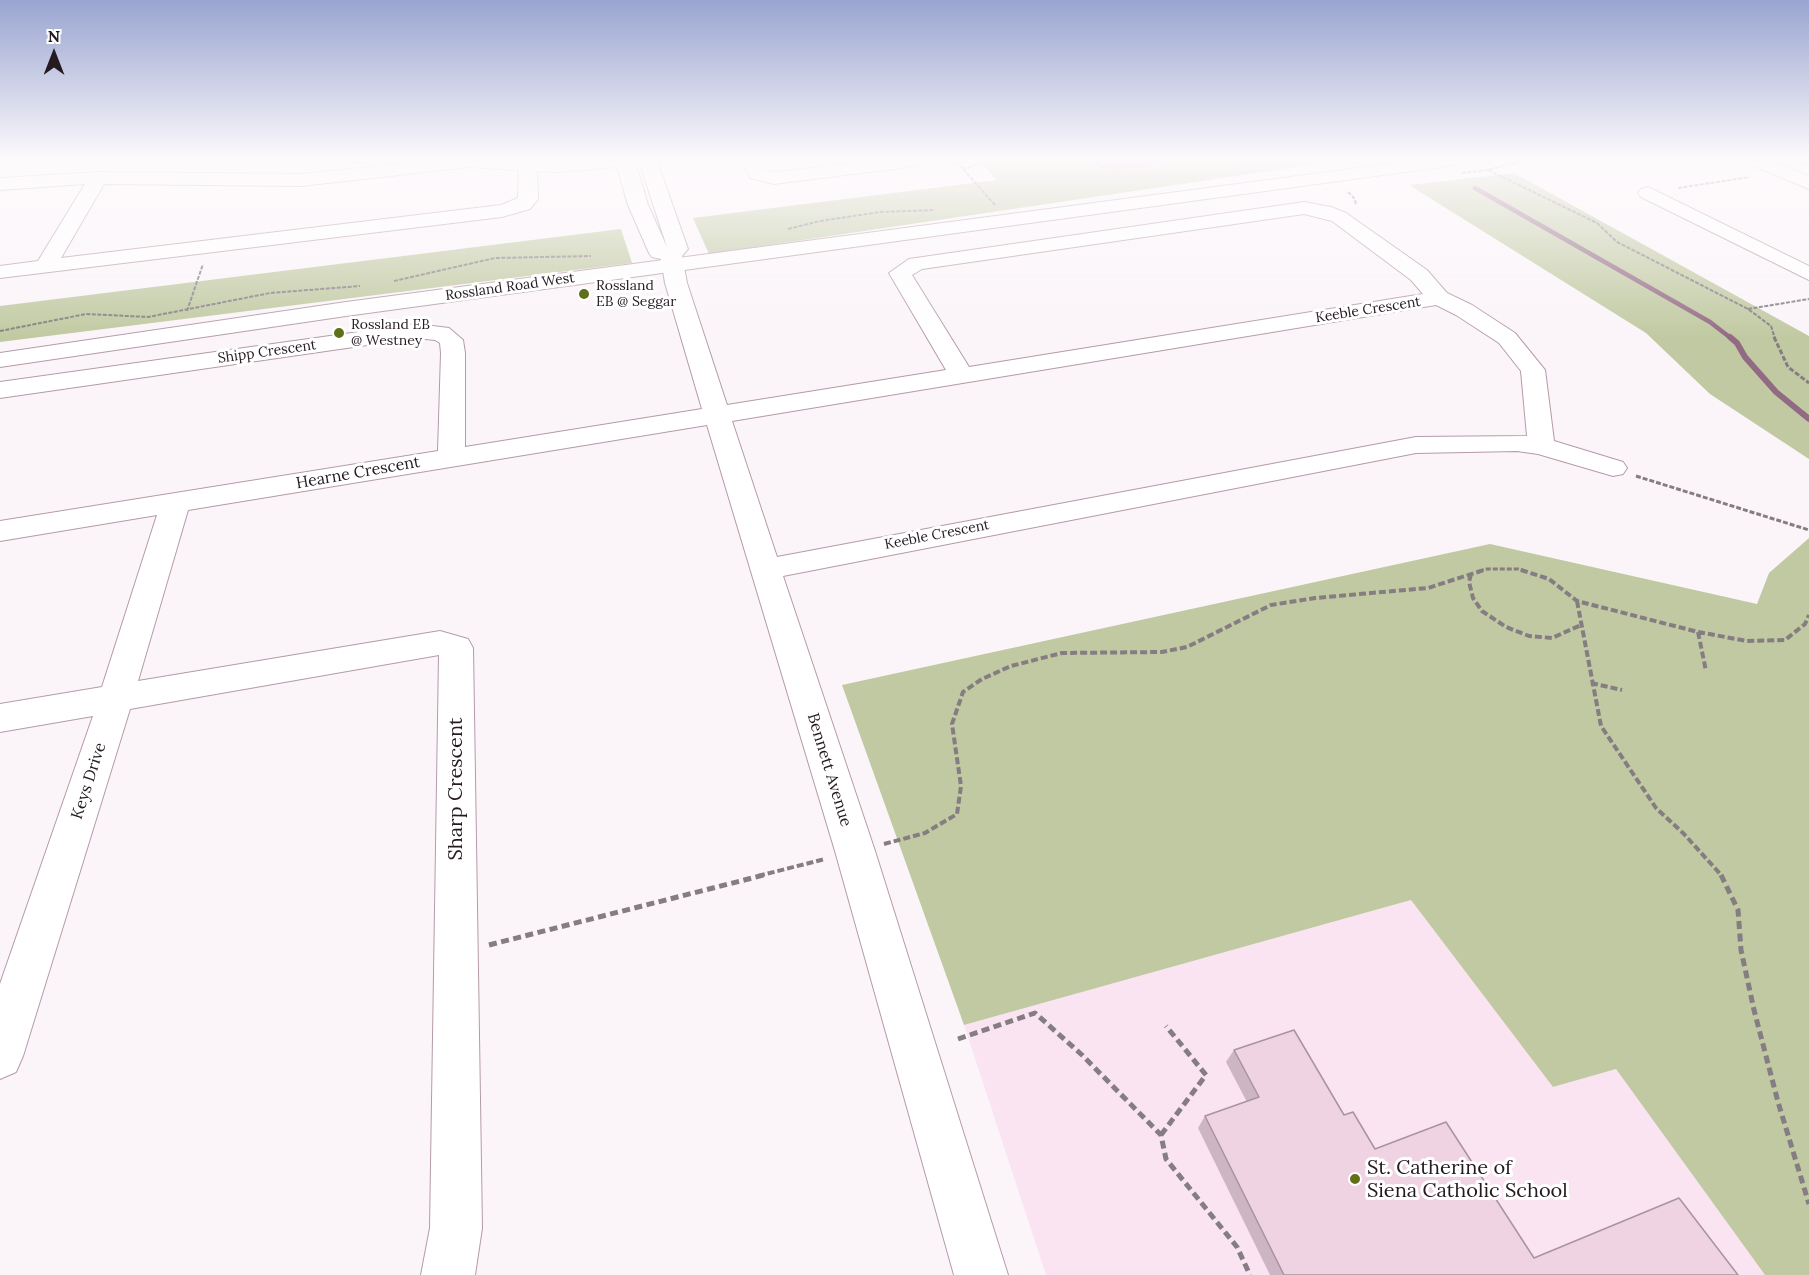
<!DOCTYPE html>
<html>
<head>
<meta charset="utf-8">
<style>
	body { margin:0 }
	#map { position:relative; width:1809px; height:1275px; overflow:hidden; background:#fbf5f9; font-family:Lora,serif }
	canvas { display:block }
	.north { position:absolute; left:24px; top:24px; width:60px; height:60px; -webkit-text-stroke:4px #fff; paint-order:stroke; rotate:0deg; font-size:16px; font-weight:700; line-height:24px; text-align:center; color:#241a20 }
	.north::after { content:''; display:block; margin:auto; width:21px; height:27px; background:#241a20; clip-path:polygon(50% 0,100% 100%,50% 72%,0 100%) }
</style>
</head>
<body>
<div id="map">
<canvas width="1809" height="1275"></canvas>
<div class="north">N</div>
</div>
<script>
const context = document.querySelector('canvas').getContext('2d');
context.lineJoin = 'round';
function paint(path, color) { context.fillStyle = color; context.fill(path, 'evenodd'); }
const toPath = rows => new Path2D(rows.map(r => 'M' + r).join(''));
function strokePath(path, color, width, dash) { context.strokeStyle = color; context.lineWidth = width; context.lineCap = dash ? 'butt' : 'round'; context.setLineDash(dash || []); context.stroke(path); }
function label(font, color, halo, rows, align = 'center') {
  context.font = font + ' Lora,serif'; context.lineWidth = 6; context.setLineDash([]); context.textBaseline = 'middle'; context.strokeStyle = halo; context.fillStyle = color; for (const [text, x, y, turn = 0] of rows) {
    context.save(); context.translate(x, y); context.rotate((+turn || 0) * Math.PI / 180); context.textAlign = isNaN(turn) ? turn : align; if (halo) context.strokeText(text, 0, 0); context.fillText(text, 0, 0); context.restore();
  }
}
const built = toPath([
	[1411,900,1553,1087,1616,1069,1765,1275,1046,1275,964,1025]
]);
const green = toPath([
	[979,161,1337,161,709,254,693,218,997,180],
	[1514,173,1809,336,1809,459,1710,394,1646,333,1409,185],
	[621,229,632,263,0,342,0,306],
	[1809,538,1809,1275,1765,1275,1616,1069,1553,1087,1411,900,964,1025,842,685,1490,544,1757,604,1769,573]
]);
const water = toPath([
	[1090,161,1162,161,1146,166,1118,168,1103,167,1090,161]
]);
const streamFar1 = toPath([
	[1475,188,1710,322,1732,339]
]);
const stream = toPath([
	[1730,337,1737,343,1745,357,1776,392,1809,419]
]);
const pathFar3 = toPath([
	[956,161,995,205],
	[963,169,991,161],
	[1488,170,1597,223,1617,242,1748,309,1771,326,1775,339],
	[1462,173,1487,170,1522,161],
	[1678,188,1750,177],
	[1348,192,1355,199,1356,205],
	[788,229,820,221,880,212,935,210],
	[394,281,495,258,591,256],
	[1748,309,1809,299],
	[187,311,203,264],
	[0,331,86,314,148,317,270,293,360,286]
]);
const pathFar2 = toPath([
	[1774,337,1788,367,1809,383],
	[1636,476,1809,530],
	[1479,571,1487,569,1518,569,1525,571]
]);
const pathFar1 = toPath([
	[1521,570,1549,579,1577,601,1698,632,1747,641,1785,640,1805,624,1809,615],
	[1471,574,1469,582,1473,598,1482,611,1506,627,1529,636,1552,638,1581,625],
	[1577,601,1601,726,1656,808,1684,834,1722,876],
	[1698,632,1706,671],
	[1591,683,1622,690],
	[884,844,925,833,957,814,961,786,952,724,963,692,982,679,1011,666,1062,653,1162,652,1187,647,1271,605,1315,598,1428,588,1484,570],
	[758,876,825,859]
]);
const path = toPath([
	[1721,875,1738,910,1741,950,1754,1010,1778,1102,1809,1204],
	[489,945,764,875],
	[958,1039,1035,1013,1082,1055,1161,1135,1166,1159,1237,1247,1250,1275],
	[1161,1135,1206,1075,1166,1026]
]);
const minor = toPath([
	[432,161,635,161,648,205,667,247,639,161,657,161,688,249,682,256,687,283,727,405,946,370,889,273,909,259,1304,202,1331,207,1346,213,1427,270,1447,293,1472,305,1515,333,1545,370,1554,441,1623,462,1627,468,1623,474,1613,476,1538,454,1517,451,1416,453,783,576,875,851,1008,1275,954,1275,835,851,707,425,188,510,138,681,440,631,468,639,473,648,482,1228,475,1275,421,1275,430,1228,439,655,130,709,23,1056,16,1072,0,1079,0,984,93,716,0,732,0,704,102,687,157,515,0,541,0,521,438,451,441,353,440,343,435,340,416,338,0,398,0,382,416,324,449,328,463,340,465,353,465,447,702,409,665,283,661,259,652,257,649,253,628,205,617,167,557,172,537,171,538,199,535,203,530,209,502,217,0,278,0,266,38,261,85,184,0,190,0,178,98,172,301,174,432,161],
	[470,167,519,170,518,198,501,205,61,258,104,184,301,186,470,167],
	[1304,214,1332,221,1411,280,1423,294,969,367,912,275,922,269,1304,214],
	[1436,305,1456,315,1499,343,1521,371,1527,436,1416,437,777,557,732,421,1436,305],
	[742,161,760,161,764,170,774,172,874,161,926,161,923,165,917,166,774,184,750,178,742,161],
	[1748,161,1772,161,1809,176,1809,189,1751,165,1748,161],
	[1648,187,1809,266,1809,280,1641,197,1638,193,1641,189,1648,187]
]);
const major = toPath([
	[1411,161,1458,161,1455,165,1449,166,346,316,0,367,0,353,346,302,1411,161]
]);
const wall = toPath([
	[1793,161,1809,161,1809,167],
	[1234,1050,1344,1115,1375,1149,1534,1258,1738,1275,1270,1275,1198,1128,1205,1116,1247,1102,1226,1062]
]);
const building = toPath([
	[1294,1030,1344,1115,1353,1112,1375,1149,1446,1122,1534,1258,1679,1198,1738,1275,1284,1275,1205,1116,1259,1097,1234,1050,1294,1030]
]);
const markers = [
	[584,294,6,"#616f19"],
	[339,333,6,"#616f19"],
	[1355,1179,6,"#616f19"]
];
const farPoinames = [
	["Rossland",596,286],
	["EB @ Seggar",596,302],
	["Rossland EB",351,325],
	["@ Westney",351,341]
];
const farStreetnames = [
	["Rossland Road West",510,287,-8],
	["Keeble Crescent",1368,310,-9],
	["Shipp Crescent",267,352,-8],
	["Keeble Crescent",937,535,-11]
];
const streetNames = [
	["Hearne Crescent",358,473,-10],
	["Bennett Avenue",829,770,73],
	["Keys Drive",89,781,-72]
];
const nearStreetnames = [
	["Sharp Crescent",456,789,-90]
];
const nearPoinames = [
	["St. Catherine of",1367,1168],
	["Siena Catholic School",1367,1191]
];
paint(built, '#fae4f1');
paint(green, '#c0c9a1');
paint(water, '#c38dad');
strokePath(water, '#936a83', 1.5);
strokePath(streamFar1, '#936a83', 4.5);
strokePath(stream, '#936a83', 6);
strokePath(minor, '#b59aaa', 2);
strokePath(major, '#b59aaa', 2);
strokePath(pathFar3, '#857d82', 2, [4, 1.5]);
strokePath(pathFar2, '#857d82', 3, [5, 2]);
strokePath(pathFar1, '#857d82', 4, [7, 3]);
strokePath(path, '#857d82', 5, [8, 4.5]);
paint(minor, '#fff');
paint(major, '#fff');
paint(wall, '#ceb5c3');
paint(building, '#f0d3e3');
strokePath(building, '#a8949f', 1.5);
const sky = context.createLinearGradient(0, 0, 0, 339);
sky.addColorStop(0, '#99a4d0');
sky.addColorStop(0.47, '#fdfafc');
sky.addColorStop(1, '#fdfafc00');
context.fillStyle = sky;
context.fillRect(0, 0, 1809, 339);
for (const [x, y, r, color] of markers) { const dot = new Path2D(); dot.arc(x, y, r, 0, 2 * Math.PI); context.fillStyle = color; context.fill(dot); strokePath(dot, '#fff', 2); }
label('14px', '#241a20', '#fff', farPoinames, 'left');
label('14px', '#241a20', '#fff', farStreetnames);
label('16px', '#241a20', '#fff', streetNames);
label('20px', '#241a20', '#fff', nearStreetnames);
label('20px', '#241a20', '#fff', nearPoinames, 'left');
</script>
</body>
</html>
